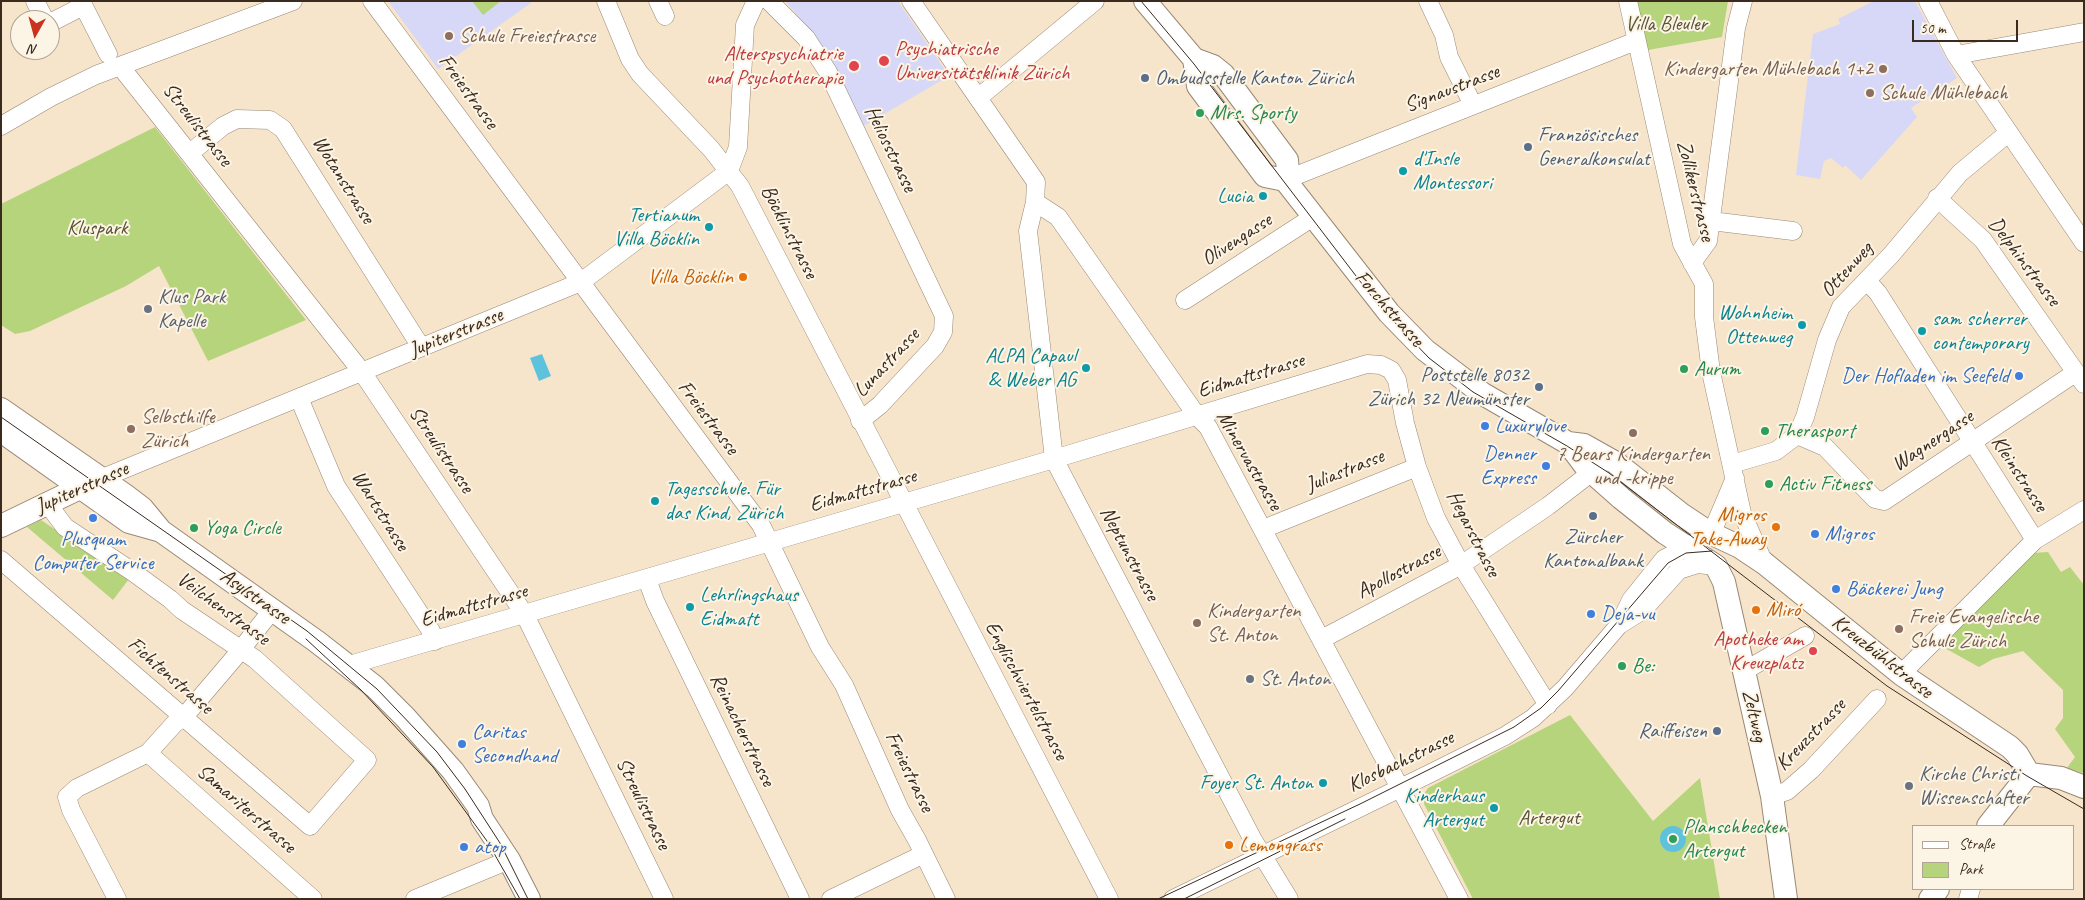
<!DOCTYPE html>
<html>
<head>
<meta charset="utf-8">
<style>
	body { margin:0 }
	#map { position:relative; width:2085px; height:900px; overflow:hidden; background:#f7e5cb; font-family:Caveat,sans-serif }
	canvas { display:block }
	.frame { position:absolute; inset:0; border:2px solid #3b2a1e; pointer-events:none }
	.legend { position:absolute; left:1912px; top:825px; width:162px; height:65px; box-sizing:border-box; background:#fcf5e5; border:1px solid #afa495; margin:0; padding:6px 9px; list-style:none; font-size:15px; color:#3b2a1e }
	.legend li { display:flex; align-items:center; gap:10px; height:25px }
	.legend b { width:25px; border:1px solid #afa495 }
	.north { position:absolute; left:10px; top:10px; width:50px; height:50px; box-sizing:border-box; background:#fcf5e5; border:1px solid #afa495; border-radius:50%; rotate:187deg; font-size:14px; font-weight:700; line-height:20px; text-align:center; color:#3b2a1e }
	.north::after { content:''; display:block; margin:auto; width:18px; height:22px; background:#c8321e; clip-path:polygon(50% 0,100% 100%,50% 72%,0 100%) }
	.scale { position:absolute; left:1912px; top:20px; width:106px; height:22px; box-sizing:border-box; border:2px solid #3b2a1e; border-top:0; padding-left:6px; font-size:15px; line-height:18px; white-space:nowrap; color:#3b2a1e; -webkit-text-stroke:4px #fcf5e5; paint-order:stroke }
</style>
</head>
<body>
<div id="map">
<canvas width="2085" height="900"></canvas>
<div class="frame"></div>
<ul class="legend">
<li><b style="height:6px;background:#fff"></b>Straße</li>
<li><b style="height:14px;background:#b5d47c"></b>Park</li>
</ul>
<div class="north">N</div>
<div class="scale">50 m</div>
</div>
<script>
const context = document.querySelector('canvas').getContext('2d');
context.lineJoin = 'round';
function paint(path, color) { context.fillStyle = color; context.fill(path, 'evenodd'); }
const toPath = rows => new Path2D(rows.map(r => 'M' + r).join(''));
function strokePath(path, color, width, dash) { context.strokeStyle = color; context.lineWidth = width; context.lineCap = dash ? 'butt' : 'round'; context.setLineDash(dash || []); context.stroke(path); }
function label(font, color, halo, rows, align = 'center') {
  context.font = font + ' Caveat,sans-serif'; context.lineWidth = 4; context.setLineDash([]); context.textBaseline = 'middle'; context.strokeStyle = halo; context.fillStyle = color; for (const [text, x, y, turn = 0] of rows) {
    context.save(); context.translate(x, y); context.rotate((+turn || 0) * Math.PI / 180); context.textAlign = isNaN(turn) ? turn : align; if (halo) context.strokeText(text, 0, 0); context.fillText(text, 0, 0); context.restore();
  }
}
const built = toPath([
	[388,1,530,1,531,3,438,69],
	[785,1,898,1,949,76,862,127,816,37],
	[1874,1,1915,1,1957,78,1911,108,1917,117,1861,180,1845,165,1843,168,1831,158,1824,161,1820,179,1796,175,1813,34,1840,24,1838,19]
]);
const green = toPath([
	[472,1,501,1,483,15],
	[1635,1,1728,1,1722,37,1648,50],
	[155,127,306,320,208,361,159,266,126,286,30,331,15,334,1,325,1,204],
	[41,520,129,579,113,600,27,527],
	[2048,552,2061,572,2070,567,2084,585,2084,772,2082,773,2067,768,2075,757,2055,729,2063,718,2063,690,2023,651,1993,659,1979,667,1941,646,2033,553],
	[1570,715,1653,821,1700,778,1720,899,1473,899,1424,804,1424,794,1428,788]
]);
const water = toPath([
	[542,354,551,376,539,381,530,358],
	'1660 839a13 13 0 1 1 26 0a13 13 0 1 1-26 0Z'
]);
const minor = toPath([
	[35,1,45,20],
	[81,1,108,54],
	[372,1,761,525,820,647,844,685,900,810,917,840,946,899],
	[606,1,630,59,640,74,711,149,740,186,1109,899],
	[658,1,665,16],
	[769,1,806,38,828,72,944,316,943,332,935,346,880,405,860,421],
	[911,1,1036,182,1035,202,1028,231,1054,459,1253,840,1289,899],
	[1428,1,1444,35,1449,57,1473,105],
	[1628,1,1682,244,1704,284,1704,317,1711,372,1742,513,1764,563],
	[1928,1,1956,55,2084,243],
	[50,23,83,6],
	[1956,55,2084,32],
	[120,66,362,372,525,615,664,899],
	[978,98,1095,1],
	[1,126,51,97,96,75,293,1],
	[190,153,223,126,237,119,270,120,283,129,421,347],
	[1285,180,1636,41],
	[1937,198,1983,240,2084,384],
	[1035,202,1058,217,1197,416,1208,427,1459,899],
	[1711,221,1793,231],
	[1692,263,1708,241,1736,28,1743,1],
	[1867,281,1878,293,2035,540],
	[1185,300,1313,217],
	[299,398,336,486,431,631,435,641],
	[1797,435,1825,447,1875,499,1884,501,2075,373],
	[1732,464,1776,451,1797,435,1805,417,1827,340,1841,307,1891,255,1960,173,2008,133],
	[100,479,581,282,729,171,738,147,745,25,756,1],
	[1263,529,1417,467],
	[1,560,310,826,367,760,255,659,182,610,170,599,133,572,65,527,47,503],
	[647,579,655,601,800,899],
	[1619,625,1643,610,1679,570,1698,564,1715,566],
	[1322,639,1461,565,1548,506,1592,472],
	[346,666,1054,459,1367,364,1381,365,1391,370,1397,380,1405,423,1417,467,1436,518,1461,565,1548,705],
	[1744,671,1805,636],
	[1901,674,2035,540,2084,510],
	[148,753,313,899],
	[1772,796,1787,791,1811,770,1877,699],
	[117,899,71,810,67,797,77,788,148,753,175,723,183,718,235,657,273,609],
	[415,899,509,860],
	[831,899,924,854],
	[1173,899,1429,774,1505,736,1533,718,1565,688,1619,625,1631,600,1664,559,1700,540,1715,525,1735,478],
	[1968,899,1971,889]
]);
const major = toPath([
	[1145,1,1194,59,1213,66,1223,74,1287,160,1288,172,1285,180],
	[1194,59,1198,86,1265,176,1285,180,1389,313,1425,350,1483,394,1568,443,1584,445,1616,463,1681,514,1708,532,1740,547,1764,563,1901,674,2010,747,2017,754,2029,774],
	[1,409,125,495,142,508,161,531,316,641,375,687,405,717,453,771,478,806,482,819,509,860,529,899],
	[1,431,129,522,161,531],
	[1568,443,1586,467,1621,498,1665,533,1716,566,1724,582,1772,796,1786,899],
	[1,526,90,483],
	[2029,774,2061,778,2084,787],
	[1988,826,2029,774],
	[1930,899,1938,889]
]);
const tram = toPath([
	[1141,1,1194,64,1379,306,1429,358,1473,392,1567,446,1609,473,1887,686,2027,776,2084,809],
	[1,417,307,631,377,689,437,752,465,789,500,843,528,899],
	[306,639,361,690,433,767,487,841,520,899],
	[1158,899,1360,804,1514,727,1541,708,1558,691,1668,563,1686,553,1712,551],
	[1184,899,1345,819]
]);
const markers = [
	[449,36,5,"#8d6e63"],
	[884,61,6,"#e0444e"],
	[854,66,6,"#e0444e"],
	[1883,69,5,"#8d6e63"],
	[1145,78,5,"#5c6f8a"],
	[1870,93,5,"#8d6e63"],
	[1200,113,5,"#2e9e5b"],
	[1528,147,5,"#5c6f8a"],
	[1403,171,5,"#0f9aa8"],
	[1263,196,5,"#0f9aa8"],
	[709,227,5,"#0f9aa8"],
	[743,277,5,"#e8710a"],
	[148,309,5,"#6b7280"],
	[1802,325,5,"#0f9aa8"],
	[1922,331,5,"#0f9aa8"],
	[1086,368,5,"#0f9aa8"],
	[1684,369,5,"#2e9e5b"],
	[2019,376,5,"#3f7fe0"],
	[1539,387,5,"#5c6f8a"],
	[1485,426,5,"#3f7fe0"],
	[131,429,5,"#8d6e63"],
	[1765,431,5,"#2e9e5b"],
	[1633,433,5,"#8d6e63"],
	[1546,466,5,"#3f7fe0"],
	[1769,484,5,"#2e9e5b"],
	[655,501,5,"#0f9aa8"],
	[1593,516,5,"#5c6f8a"],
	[93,518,5,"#3f7fe0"],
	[1776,527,5,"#e8710a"],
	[194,528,5,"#2e9e5b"],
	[1815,534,5,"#3f7fe0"],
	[1836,589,5,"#3f7fe0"],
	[690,607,5,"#0f9aa8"],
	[1756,610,5,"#e8710a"],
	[1591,614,5,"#3f7fe0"],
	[1197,623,5,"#8d6e63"],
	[1899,629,5,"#8d6e63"],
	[1813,651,5,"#e0444e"],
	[1622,666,5,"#2e9e5b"],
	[1250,679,5,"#6b7280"],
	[1717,731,5,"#5c6f8a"],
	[462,744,5,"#3f7fe0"],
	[1323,783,5,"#0f9aa8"],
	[1909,786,5,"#6b7280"],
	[1494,808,5,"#0f9aa8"],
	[1673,839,5,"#2e9e5b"],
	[1229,845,5,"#e8710a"],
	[464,847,5,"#3f7fe0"]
];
const parkNames = [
	["Villa Bleuler",1666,24],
	["Kluspark",97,228],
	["Artergut",1549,818]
];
const educationNames = [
	["Schule Freiestrasse",459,36],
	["Kindergarten Mühlebach 1+2",1873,69,"right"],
	["Schule Mühlebach",1880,93],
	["Selbsthilfe",141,417],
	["Zürich",141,441],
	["7 Bears Kindergarten",1633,454,"center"],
	["und -krippe",1633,478,"center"],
	["Kindergarten",1207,611],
	["St. Anton",1207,635],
	["Freie Evangelische",1909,617],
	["Schule Zürich",1909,641]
];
const healthNames = [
	["Psychiatrische",895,49,"left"],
	["Universitätsklinik Zürich",895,73,"left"],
	["Alterspsychiatrie",843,54],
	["und Psychotherapie",843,78],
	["Apotheke am",1803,639],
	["Kreuzplatz",1803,663]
];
const serviceNames = [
	["Ombudsstelle Kanton Zürich",1155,78],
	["Französisches",1538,135],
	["Generalkonsulat",1538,159],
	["Poststelle 8032",1529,375,"right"],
	["Zürich 32 Neumünster",1529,399,"right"],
	["Zürcher",1593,537,"center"],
	["Kantonalbank",1593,561,"center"],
	["Raiffeisen",1707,731,"right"]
];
const streetNames = [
	["Signaustrasse",1452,89,-21],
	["Freiestrasse",468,92,54],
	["Streulistrasse",197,125,52],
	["Heliosstrasse",890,149,64],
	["Wotanstrasse",343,180,58],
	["Zollikerstrasse",1695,191,76],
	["Böcklinstrasse",789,232,63],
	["Olivengasse",1237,240,-33],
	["Delphinstrasse",2024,262,53],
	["Ottenweg",1847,270,-48],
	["Forchstrasse",1389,309,49],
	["Jupiterstrasse",456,333,-22],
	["Lunastrasse",887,363,-47],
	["Eidmattstrasse",1251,376,-17],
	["Freiestrasse",708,418,53],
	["Wagnergasse",1933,441,-34],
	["Streulistrasse",441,450,56],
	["Minervastrasse",1249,461,60],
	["Juliastrasse",1345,471,-22],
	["Kleinstrasse",2019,474,57],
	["Jupiterstrasse",82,488,-24],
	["Eidmattstrasse",863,491,-16],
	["Wartstrasse",380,511,58],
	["Hegarstrasse",1473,534,63],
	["Neptunstrasse",1129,554,62],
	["Apollostrasse",1399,572,-28],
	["Asylstrasse",255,597,35],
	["Eidmattstrasse",474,606,-16],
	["Veilchenstrasse",223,609,36],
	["Kreuzbühlstrasse",1882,657,38],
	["Fichtenstrasse",170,676,41],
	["Englischviertelstrasse",1026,691,62],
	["Zeltweg",1754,716,77],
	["Reinacherstrasse",742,730,64],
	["Kreuzstrasse",1811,735,-46],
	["Klosbachstrasse",1401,762,-26],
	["Freiestrasse",909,772,64],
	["Streulistrasse",643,804,64],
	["Samariterstrasse",246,809,41]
];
const leisureNames = [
	["Mrs. Sporty",1210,113],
	["Aurum",1694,369],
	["Therasport",1775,431],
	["Activ Fitness",1779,484],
	["Yoga Circle",204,528],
	["Be:",1632,666],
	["Planschbecken",1683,827],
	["Artergut",1683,851]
];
const cultureNames = [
	["d'Insle",1413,159,"left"],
	["Montessori",1413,183,"left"],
	["Lucia",1253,196],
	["Tertianum",699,215],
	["Villa Böcklin",699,239],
	["Wohnheim",1792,313],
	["Ottenweg",1792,337],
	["sam scherrer",1932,319,"left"],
	["contemporary",1932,343,"left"],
	["ALPA Capaul",1076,356],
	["& Weber AG",1076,380],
	["Tagesschule. Für",665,489,"left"],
	["das Kind, Zürich",665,513,"left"],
	["Lehrlingshaus",700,595,"left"],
	["Eidmatt",700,619,"left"],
	["Foyer St. Anton",1313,783],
	["Kinderhaus",1484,796],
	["Artergut",1484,820]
];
const foodNames = [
	["Villa Böcklin",733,277],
	["Migros",1766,515],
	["Take-Away",1766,539],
	["Miró",1766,610,"left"],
	["Lemongrass",1239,845,"left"]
];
const worshipNames = [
	["Klus Park",158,297],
	["Kapelle",158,321],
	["St. Anton",1260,679],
	["Kirche Christi",1919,774],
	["Wissenschafter",1919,798]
];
const shopNames = [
	["Der Hofladen im Seefeld",2009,376,"right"],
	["Luxurylove",1495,426],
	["Denner",1536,454,"right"],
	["Express",1536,478,"right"],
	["Migros",1825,534],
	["Plusquam",93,539,"center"],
	["Computer Service",93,563,"center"],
	["Bäckerei Jung",1846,589],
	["Deja-vu",1601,614],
	["Caritas",472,732],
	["Secondhand",472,756],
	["atop",474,847]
];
paint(built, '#d7d7f8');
paint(green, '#b5d47c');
paint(water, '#5fc2dd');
strokePath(minor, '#998874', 19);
strokePath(major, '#998874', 24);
strokePath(minor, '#fff', 18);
strokePath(major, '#fff', 22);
strokePath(tram, '#3b2a1e', 1);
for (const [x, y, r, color] of markers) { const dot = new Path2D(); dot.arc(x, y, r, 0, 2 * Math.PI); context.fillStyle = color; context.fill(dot); strokePath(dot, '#fcf5e5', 2); }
label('21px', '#5a5436', '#fcf5e5', parkNames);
label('21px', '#785e54', '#fcf5e5', educationNames, 'left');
label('21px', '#be3a42', '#fcf5e5', healthNames, 'right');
label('21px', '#4e5e75', '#fcf5e5', serviceNames, 'left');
label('21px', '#3b2a1e', '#fcf5e5', streetNames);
label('21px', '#27864d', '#fcf5e5', leisureNames, 'left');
label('21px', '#0d838f', '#fcf5e5', cultureNames, 'right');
label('21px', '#c56008', '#fcf5e5', foodNames, 'right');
label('21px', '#5b616d', '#fcf5e5', worshipNames, 'left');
label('21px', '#366cbe', '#fcf5e5', shopNames, 'left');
</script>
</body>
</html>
